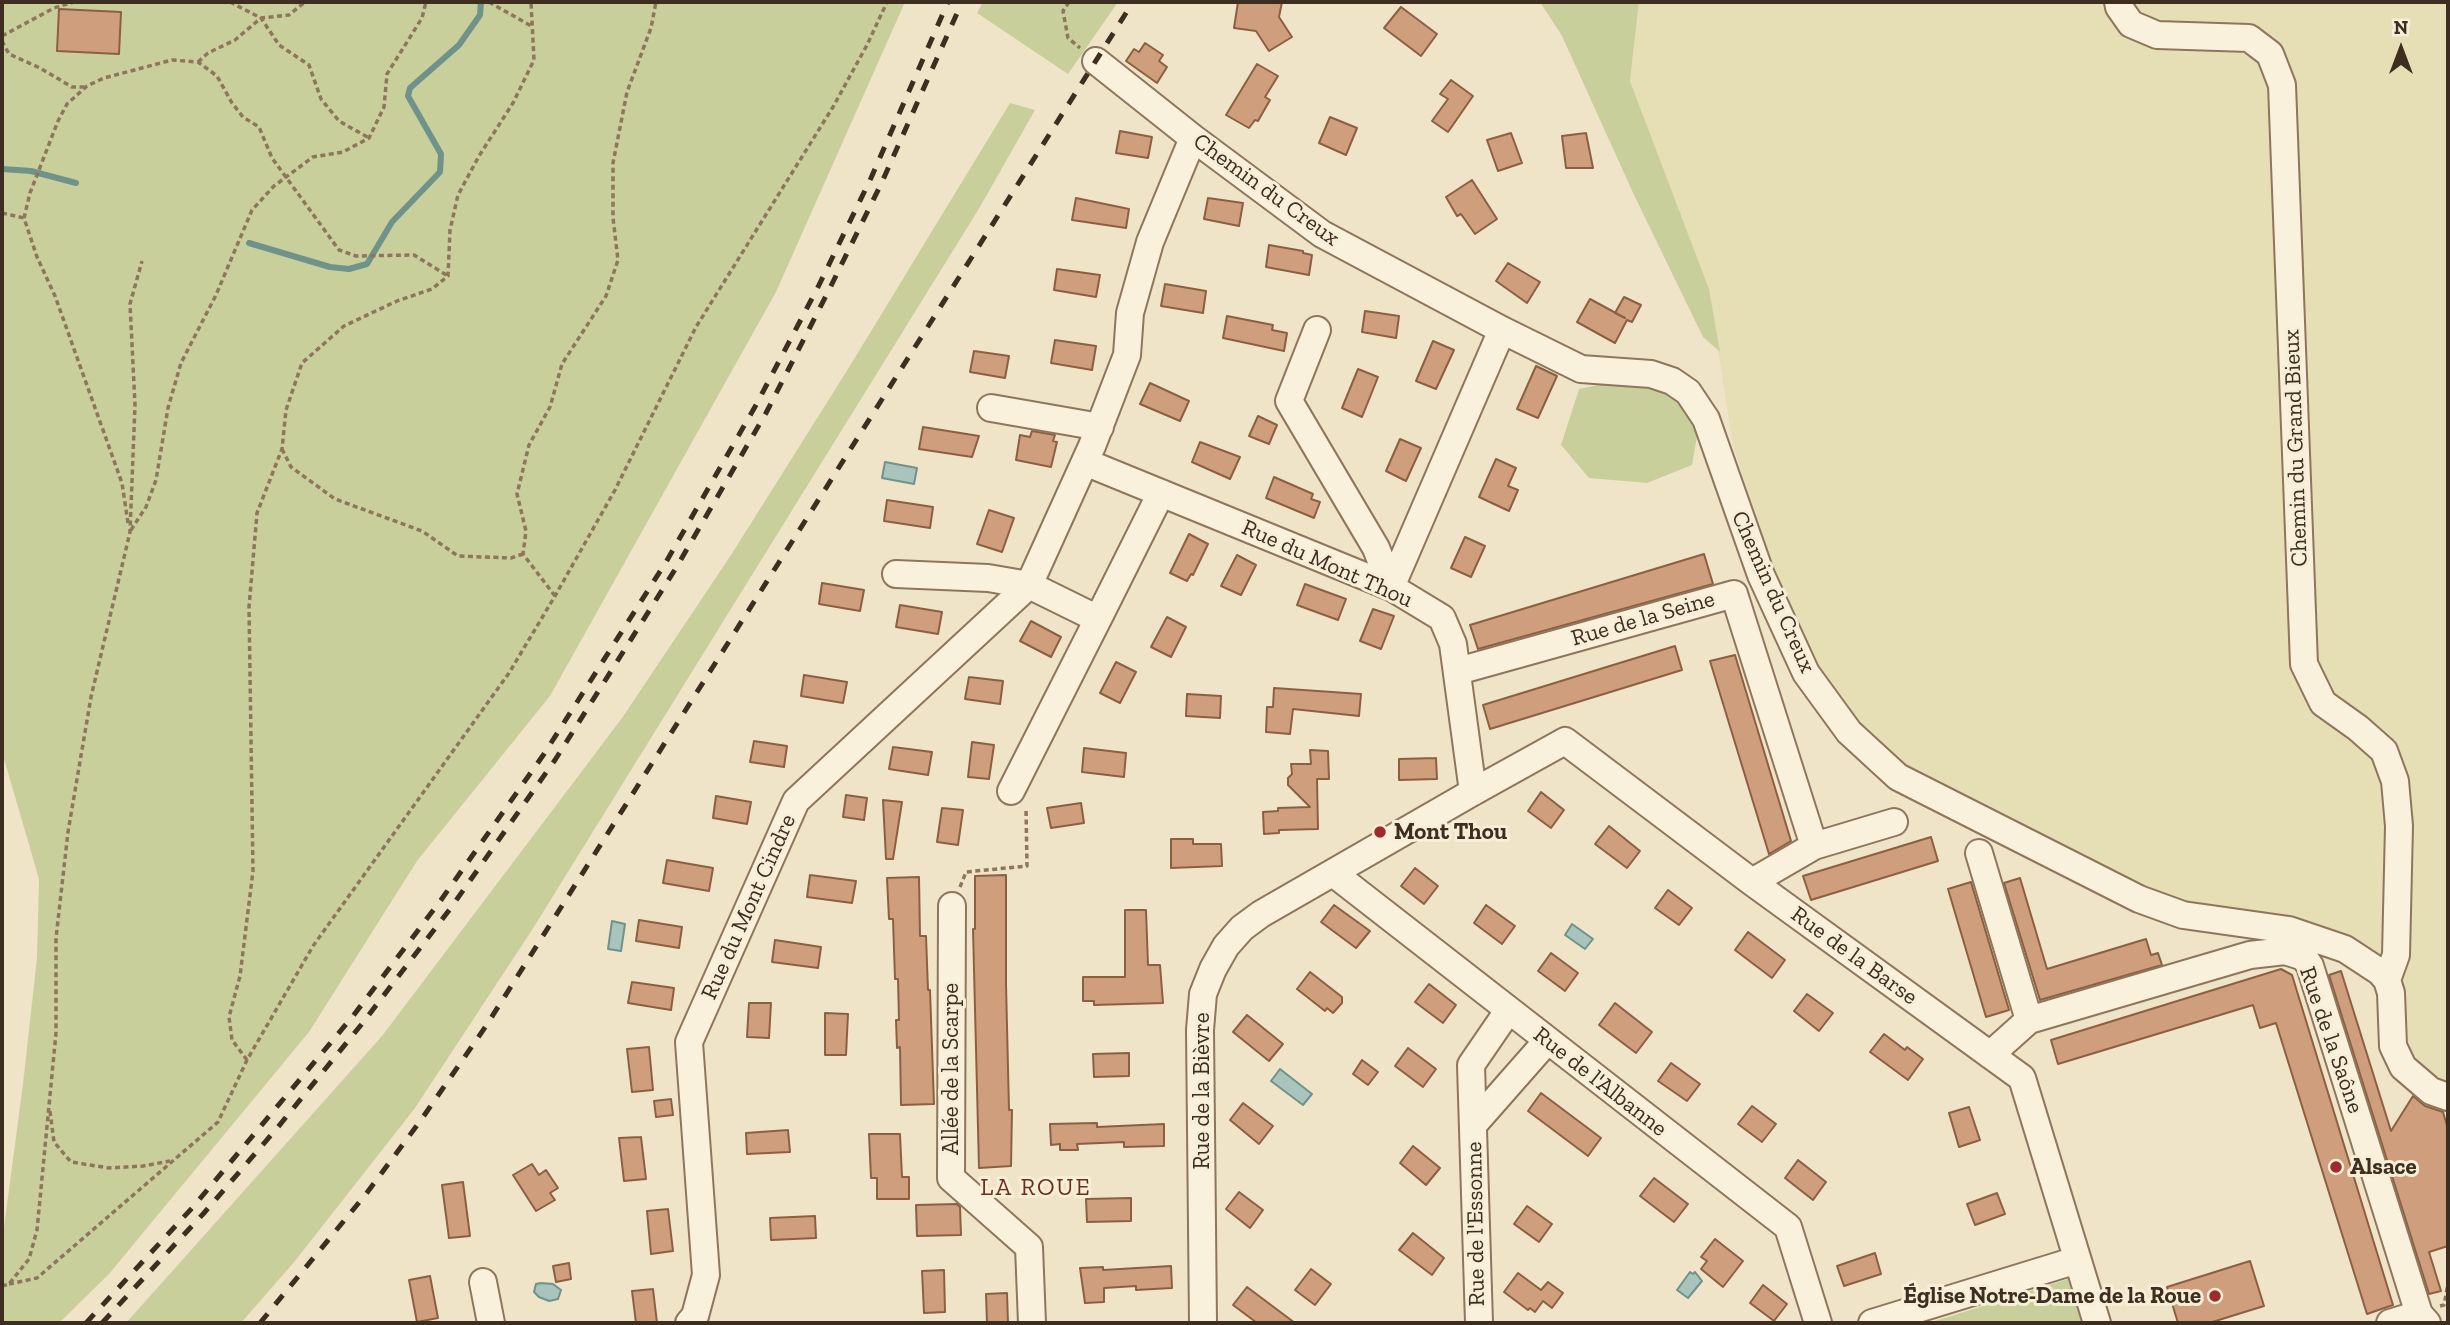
<!DOCTYPE html>
<html>
<head>
<meta charset="utf-8">
<style>
	body { margin:0 }
	#map { position:relative; width:2450px; height:1325px; overflow:hidden; background:#f0e4c8; font-family:"Zilla Slab",serif }
	canvas { display:block }
	.frame { position:absolute; inset:0; border:4px solid #3d2e20; pointer-events:none }
	.north { position:absolute; left:2366px; top:14px; width:70px; height:70px; -webkit-text-stroke:5px #f7eed8; paint-order:stroke; rotate:0deg; font-size:19px; font-weight:700; line-height:28px; text-align:center; color:#3d2e20 }
	.north::after { content:''; display:block; margin:auto; width:24px; height:32px; background:#3d2e20; clip-path:polygon(50% 0,100% 100%,50% 72%,0 100%) }
</style>
</head>
<body>
<div id="map">
<canvas width="2450" height="1325"></canvas>
<div class="frame"></div>
<div class="north">N</div>
</div>
<script>
const context = document.querySelector('canvas').getContext('2d');
context.lineJoin = 'round';
function paint(path, color) { context.fillStyle = color; context.fill(path, 'evenodd'); }
const toPath = rows => new Path2D(rows.map(r => 'M' + r).join(''));
function strokePath(path, color, width, dash) { context.strokeStyle = color; context.lineWidth = width; context.lineCap = dash ? 'butt' : 'round'; context.setLineDash(dash || []); context.stroke(path); }
function label(font, color, halo, rows, align = 'center') {
  context.font = font + ' "Zilla Slab",serif'; context.lineWidth = 6; context.setLineDash([]); context.textBaseline = 'middle'; context.strokeStyle = halo; context.fillStyle = color; for (const [text, x, y, turn = 0] of rows) {
    context.save(); context.translate(x, y); context.rotate((+turn || 0) * Math.PI / 180); context.textAlign = isNaN(turn) ? turn : align; if (halo) context.strokeText(text, 0, 0); context.fillText(text, 0, 0); context.restore();
  }
}
const farmland = toPath([
	[1639,2,2448,2,2448,1085,2420,1071,2402,1042,2401,976,2180,909,1912,776,1863,737,1817,677,1786,616,1732,441,1709,289,1630,81]
]);
const green = toPath([
	[2,2,905,2,776,292,550,696,417,861,309,1032,109,1274,59,1323,2,1323,2,1242,23,1084,37,958,39,879,2,752],
	[983,2,1118,2,1068,74,977,13],
	[1540,2,1639,2,1630,81,1709,289,1720,352,1703,337,1634,195,1562,36],
	[1010,103,1035,110,980,207,532,930,415,1108,295,1261,241,1323,126,1323,382,1036,622,718,731,555,848,369],
	[1627,379,1679,394,1699,425,1692,465,1647,483,1589,478,1561,445,1579,389],
	[2068,1279,2082,1323,1929,1323]
]);
const water = toPath([
	[885,462,917,468,914,484,882,478,885,462],
	[612,921,625,924,621,951,608,949,612,921],
	[1572,924,1593,939,1585,949,1565,935,1572,924],
	[1280,1069,1312,1094,1303,1105,1271,1081,1280,1069],
	[1690,1272,1693,1274,1695,1272,1702,1281,1688,1298,1677,1290,1690,1272],
	[541,1283,553,1284,561,1290,558,1299,549,1301,539,1297,534,1292,536,1284,541,1283]
]);
const stream = toPath([
	[2,169,31,171,76,183],
	[249,243,330,267,349,269,367,264,392,222,440,172,441,154,408,96,410,88,459,45,480,15,481,2]
]);
const building = toPath([
	[1238,2,1282,2,1279,17,1292,37,1269,51,1256,31,1234,28,1238,2],
	[1401,7,1437,34,1421,56,1384,28,1401,7],
	[59,9,121,12,119,54,57,51,59,9],
	[1145,43,1163,55,1159,61,1167,67,1157,83,1126,61,1134,49,1139,52,1145,43],
	[1257,64,1278,76,1265,97,1270,100,1258,121,1255,120,1249,128,1226,115,1257,64],
	[1451,80,1473,96,1448,132,1432,121,1448,99,1440,94,1451,80],
	[1330,117,1357,128,1346,155,1319,143,1330,117],
	[1120,131,1152,137,1148,158,1116,153,1120,131],
	[1511,133,1522,163,1498,171,1487,140,1511,133],
	[1586,133,1593,168,1566,168,1562,136,1586,133],
	[1472,180,1497,219,1475,234,1461,214,1457,216,1446,197,1472,180],
	[1076,198,1129,209,1126,228,1072,220,1076,198],
	[1208,198,1243,203,1239,226,1204,219,1208,198],
	[1269,245,1303,251,1303,253,1312,255,1309,275,1266,267,1269,245],
	[1508,263,1540,282,1527,303,1496,281,1508,263],
	[1057,269,1100,275,1096,297,1054,290,1057,269],
	[1165,284,1206,291,1203,313,1161,306,1165,284],
	[1624,297,1641,305,1632,322,1627,320,1615,343,1577,322,1590,299,1625,318,1615,313,1624,297],
	[1365,311,1399,316,1396,338,1362,332,1365,311],
	[1227,316,1273,325,1272,330,1287,333,1284,351,1223,338,1227,316],
	[1055,340,1096,346,1092,370,1051,363,1055,340],
	[1433,341,1454,350,1436,389,1416,381,1433,341],
	[974,351,1009,356,1005,378,970,372,974,351],
	[1536,366,1557,376,1538,418,1517,409,1536,366],
	[1358,369,1378,377,1362,417,1342,408,1358,369],
	[1150,383,1189,401,1180,421,1140,404,1150,383],
	[1258,416,1277,425,1269,444,1249,436,1258,416],
	[923,427,979,436,972,457,919,449,923,427],
	[1032,431,1055,435,1053,441,1057,442,1051,467,1016,460,1020,435,1030,437,1032,431],
	[1400,439,1421,448,1406,481,1386,471,1400,439],
	[1200,442,1240,457,1230,479,1192,462,1200,442],
	[1496,459,1516,468,1508,486,1518,490,1509,511,1479,497,1496,459],
	[1274,477,1313,494,1311,499,1320,502,1314,518,1266,498,1274,477],
	[887,500,933,507,930,528,884,521,887,500],
	[989,510,1014,518,1002,552,977,544,989,510],
	[1189,534,1208,544,1193,575,1191,574,1187,581,1170,573,1189,534],
	[1465,537,1485,546,1471,577,1451,568,1465,537],
	[1704,554,1713,584,1478,649,1470,625,1704,554],
	[1237,555,1256,565,1241,595,1221,586,1237,555],
	[822,583,864,590,860,611,819,604,822,583],
	[1305,584,1346,599,1338,620,1297,605,1305,584],
	[900,605,942,612,938,634,896,627,900,605],
	[1373,609,1394,616,1381,649,1360,641,1373,609],
	[1167,617,1186,627,1171,657,1151,647,1167,617],
	[1031,621,1061,637,1051,657,1020,641,1031,621],
	[1675,646,1682,670,1490,729,1483,705,1675,646],
	[1735,655,1791,841,1769,854,1710,661,1735,655],
	[1116,662,1136,672,1120,703,1100,693,1116,662],
	[804,675,847,682,843,703,801,696,804,675],
	[969,677,1003,681,1000,704,965,699,969,677],
	[1274,688,1361,694,1359,716,1293,709,1290,734,1266,732,1267,707,1273,707,1274,688],
	[1187,694,1221,696,1220,718,1186,716,1187,694],
	[754,741,787,746,784,767,750,762,754,741],
	[972,742,994,745,989,779,968,777,972,742],
	[893,747,932,752,928,775,889,769,893,747],
	[1084,748,1126,753,1124,777,1082,772,1084,748],
	[1310,750,1328,751,1329,779,1317,779,1318,829,1279,830,1279,833,1264,834,1263,812,1278,811,1278,808,1310,807,1288,785,1288,778,1292,774,1291,764,1311,764,1310,750],
	[1436,758,1437,779,1399,780,1399,759,1436,758],
	[1541,792,1564,810,1551,828,1528,811,1541,792],
	[846,795,867,798,864,820,843,817,846,795],
	[716,796,751,802,747,824,713,818,716,796],
	[883,800,902,802,893,859,886,859,883,800],
	[1081,803,1084,823,1051,828,1047,808,1081,803],
	[942,808,963,810,958,845,937,842,942,808],
	[1609,826,1640,851,1627,868,1595,844,1609,826],
	[1931,837,1938,861,1811,900,1803,876,1931,837],
	[1171,839,1193,839,1193,844,1221,844,1222,866,1171,868,1171,839],
	[667,860,713,868,709,891,663,883,667,860],
	[1415,868,1438,886,1424,904,1401,886,1415,868],
	[810,875,856,881,852,903,807,897,810,875],
	[1006,875,1006,984,1009,1110,1012,1110,1011,1166,979,1168,973,929,975,929,975,876,1006,875],
	[919,877,920,936,926,936,928,990,930,990,934,1104,901,1105,900,1047,897,1048,896,1020,899,1020,898,979,895,979,893,919,889,919,887,878,919,877],
	[2020,878,2047,969,2146,939,2151,955,2158,953,2162,965,2040,1000,2004,883,2020,878],
	[1971,882,2009,1010,1986,1017,1948,889,1971,882],
	[1668,890,1692,908,1679,925,1655,908,1668,890],
	[1334,905,1370,931,1356,948,1321,922,1334,905],
	[1486,905,1515,926,1502,944,1474,923,1486,905],
	[1125,910,1146,910,1148,965,1160,965,1163,1003,1094,1005,1094,1001,1083,1001,1083,977,1125,977,1125,910],
	[639,920,682,927,679,948,636,941,639,920],
	[1748,932,1785,960,1772,978,1735,950,1748,932],
	[775,940,821,947,818,968,772,962,775,940],
	[1551,953,1578,973,1565,991,1538,971,1551,953],
	[2281,969,2292,975,2393,1305,2367,1314,2276,1023,2260,1028,2253,1005,2058,1064,2051,1040,2281,969],
	[2341,971,2391,1131,2413,1096,2425,1106,2443,1112,2448,1129,2448,1246,2429,1252,2441,1291,2429,1294,2329,975,2341,971],
	[1310,972,1342,997,1342,1003,1333,1013,1327,1008,1325,1011,1297,989,1310,972],
	[632,982,674,988,671,1010,628,1003,632,982],
	[1429,984,1456,1005,1443,1023,1415,1002,1429,984],
	[1807,994,1833,1013,1819,1031,1794,1011,1807,994],
	[749,1003,771,1003,769,1038,747,1037,749,1003],
	[1615,1003,1652,1032,1636,1053,1599,1025,1615,1003],
	[825,1013,848,1014,846,1055,825,1055,825,1013],
	[1247,1015,1283,1044,1269,1061,1233,1032,1247,1015],
	[1884,1034,1905,1050,1907,1047,1923,1059,1908,1080,1870,1052,1884,1034],
	[649,1047,653,1090,632,1092,627,1049,649,1047],
	[1408,1048,1436,1069,1423,1087,1395,1066,1408,1048],
	[1129,1053,1129,1076,1094,1077,1093,1054,1129,1053],
	[1362,1060,1378,1072,1368,1085,1353,1074,1362,1060],
	[1671,1063,1700,1084,1687,1101,1658,1081,1671,1063],
	[1541,1093,1601,1138,1588,1156,1528,1111,1541,1093],
	[671,1099,673,1115,656,1117,654,1101,671,1099],
	[1243,1103,1273,1126,1259,1144,1230,1120,1243,1103],
	[1752,1106,1776,1124,1762,1142,1738,1124,1752,1106],
	[1969,1107,1980,1140,1959,1147,1949,1113,1969,1107],
	[1097,1123,1097,1127,1164,1124,1164,1146,1124,1147,1124,1142,1077,1144,1078,1150,1060,1150,1060,1144,1051,1145,1050,1124,1097,1123],
	[788,1130,790,1152,747,1154,746,1133,788,1130],
	[869,1134,900,1134,902,1177,909,1177,909,1199,877,1199,877,1178,871,1178,869,1134],
	[641,1137,646,1179,624,1181,619,1138,641,1137],
	[1413,1146,1440,1168,1426,1185,1400,1163,1413,1146],
	[1798,1160,1826,1182,1813,1200,1785,1178,1798,1160],
	[532,1164,539,1175,546,1170,558,1188,550,1193,555,1200,536,1211,513,1175,532,1164],
	[1654,1178,1688,1204,1674,1222,1640,1196,1654,1178],
	[463,1182,470,1236,449,1238,442,1185,463,1182],
	[1239,1192,1263,1210,1250,1228,1226,1209,1239,1192],
	[1997,1193,2005,1214,1975,1225,1967,1204,1997,1193],
	[1131,1198,1131,1221,1087,1222,1086,1199,1131,1198],
	[957,1204,960,1207,961,1235,917,1236,916,1205,957,1204],
	[1527,1206,1552,1224,1539,1242,1514,1224,1527,1206],
	[668,1209,673,1251,651,1254,647,1211,668,1209],
	[815,1216,816,1238,771,1240,770,1218,815,1216],
	[1413,1233,1444,1258,1432,1275,1399,1250,1413,1233],
	[1715,1239,1743,1261,1723,1287,1701,1269,1707,1261,1701,1257,1715,1239],
	[1875,1253,1881,1274,1844,1286,1837,1266,1875,1253],
	[2250,1261,2264,1306,2209,1323,2178,1323,2167,1287,2250,1261],
	[569,1263,571,1279,556,1282,553,1266,569,1263],
	[1171,1266,1172,1288,1136,1290,1136,1286,1104,1288,1104,1302,1085,1303,1080,1268,1103,1267,1103,1270,1171,1266],
	[1311,1269,1331,1284,1315,1305,1295,1290,1311,1269],
	[944,1270,945,1312,924,1313,922,1271,944,1270],
	[1518,1273,1541,1290,1548,1282,1563,1293,1552,1308,1543,1301,1535,1312,1530,1308,1528,1310,1504,1292,1518,1273],
	[430,1276,438,1318,417,1322,409,1280,430,1276],
	[1763,1285,1787,1304,1774,1321,1750,1303,1763,1285],
	[1247,1287,1295,1323,1257,1323,1233,1305,1247,1287],
	[653,1289,657,1323,636,1323,632,1291,653,1289],
	[1007,1293,1008,1323,987,1323,986,1294,1007,1293]
]);
const path = toPath([
	[230,2,261,18,289,15,305,2],
	[489,2,533,27],
	[1069,2,1063,11,1068,38,1080,48],
	[2,36,54,8,74,2],
	[2,41,9,54,40,68,72,87,85,87],
	[198,62,208,53,235,40,261,18,279,45,309,65,321,99,339,121,369,138],
	[2,213,24,218],
	[282,449,291,467,335,499,422,531,458,556,511,558,523,554],
	[128,523,122,483,55,296,37,257,24,218,30,193,58,121,67,104,87,86,104,78,172,60,198,62,217,76,232,103,243,117,259,127,272,158,339,250,356,256,414,255,448,276],
	[131,530,146,507,156,480,168,408,181,363,216,295,252,210,274,186,313,157,343,152,369,138,384,107,387,74,422,18,426,2],
	[555,596,523,554,526,531,517,494,529,445,550,407,562,364,606,296,618,260,613,218,613,163,627,92,651,28,656,2],
	[960,887,966,872,1027,866,1026,808],
	[247,1060,232,1040,229,1017,240,976,253,871,249,607,257,513,282,449,286,410,302,363,344,326,397,301,432,289,448,276,450,230,458,195,479,156,513,103,534,60,531,2],
	[50,1111,54,1142,71,1162,109,1168,143,1166,170,1161],
	[9,1284,37,1278,218,1122,247,1060,313,946,509,673,555,596,615,490,696,327,833,107,867,45,887,2],
	[2,1286,9,1284,29,1259,37,1230,56,1033,56,938,68,832,91,697,130,532,135,405,130,304,142,261],
	[2440,1306,2444,1305,2448,1284]
]);
const minor = toPath([
	[2118,2,2119,7,2131,24,2157,35,2249,38,2270,54,2282,85,2304,664,2323,703,2358,728,2384,751,2395,781,2399,826,2396,955,2387,980],
	[1096,61,1193,138,1322,234,1502,330,1581,369,1651,374,1672,381,1688,392,1706,419,1761,575,1806,673,1849,732,1898,777,2139,899,2183,915,2289,930,2345,949,2380,972,2387,980,2391,993,2393,1046,2403,1067,2431,1091,2448,1097],
	[1317,330,1289,401,1376,548,1391,587],
	[991,408,1100,427],
	[1085,462,1391,587,1442,618,1453,644,1473,792],
	[896,574,988,578,1029,585,1098,619,1161,493],
	[1391,587,1502,330],
	[1458,671,1734,594,1814,846],
	[1011,791,1098,619],
	[1979,853,2029,1020],
	[1333,873,1788,1227,1818,1323],
	[1752,882,1814,846,1894,822],
	[952,906,951,1178,1029,1247,1032,1323],
	[1990,1055,2029,1020,2250,955,2285,951,2304,957,2310,966,2419,1314,2427,1323],
	[1474,1124,1547,1041],
	[483,1282,491,1323],
	[689,1323,695,1316,706,1275,689,1042,796,801,1029,585,1092,446,1127,355,1130,313,1150,242,1193,138],
	[1203,1323,1200,1030,1203,994,1213,969,1226,946,1242,928,1261,914,1473,792,1565,741,1752,882,2022,1078,2097,1323],
	[1479,1323,1471,1065,1508,1011],
	[1872,1323,2077,1260],
	[2390,1323,2419,1314]
]);
const rail = toPath([
	[86,1323,193,1207,353,1016,441,900,544,754,666,562,756,405,818,287,871,178,948,2],
	[102,1323,204,1213,278,1127,361,1025,450,909,555,760,676,568,766,413,828,292,882,182,962,2],
	[260,1323,366,1194,421,1120,486,1026,1133,2]
]);
const markers = [
	[1380,832,7,"#9e2a2b"],
	[2336,1167,7,"#9e2a2b"],
	[2215,1296,7,"#9e2a2b"]
];
const streetNames = [
	["Chemin du Creux",1266,190,36],
	["Chemin du Grand Bieux",2296,448,-92],
	["Rue du Mont Thou",1327,564,24],
	["Chemin du Creux",1773,592,66],
	["Rue de la Seine",1643,619,-16],
	["Rue du Mont Cindre",749,907,-66],
	["Rue de la Barse",1854,956,36],
	["Rue de la Saône",2331,1040,71],
	["Allée de la Scarpe",951,1069,-90],
	["Rue de l'Albanne",1600,1082,38],
	["Rue de la Bièvre",1202,1091,-90],
	["Rue de l'Essonne",1476,1224,-91]
];
const poiNames = [
	["Mont Thou",1394,832],
	["Alsace",2350,1167],
	["Église Notre-Dame de la Roue",2201,1296,"right"]
];
const neighbourhoodNames = [
	["LA ROUE",1036,1188]
];
paint(farmland, '#e6deb5');
paint(green, '#c9cf9b');
paint(water, '#a9c4bc');
strokePath(water, '#6f938a', 2);
strokePath(stream, '#6f938a', 6);
paint(building, '#cf9f7d');
strokePath(building, '#8d5f41', 2);
strokePath(minor, '#8d765c', 30);
strokePath(path, '#8d765c', 3.5, [5, 3.5]);
strokePath(minor, '#faf1dc', 26);
strokePath(rail, '#3d2e20', 5, [12, 12]);
for (const [x, y, r, color] of markers) { const dot = new Path2D(); dot.arc(x, y, r, 0, 2 * Math.PI); context.fillStyle = color; context.fill(dot); strokePath(dot, '#f7eed8', 2.5); }
label('23px', '#3d2e20', '#f7eed8', streetNames);
label('bold 23px', '#3d2e20', '#f7eed8', poiNames, 'left');
context.letterSpacing = '2px';
label('24px', '#6b2e1e', '#f7eed8', neighbourhoodNames);
context.letterSpacing = '0px';
</script>
</body>
</html>
